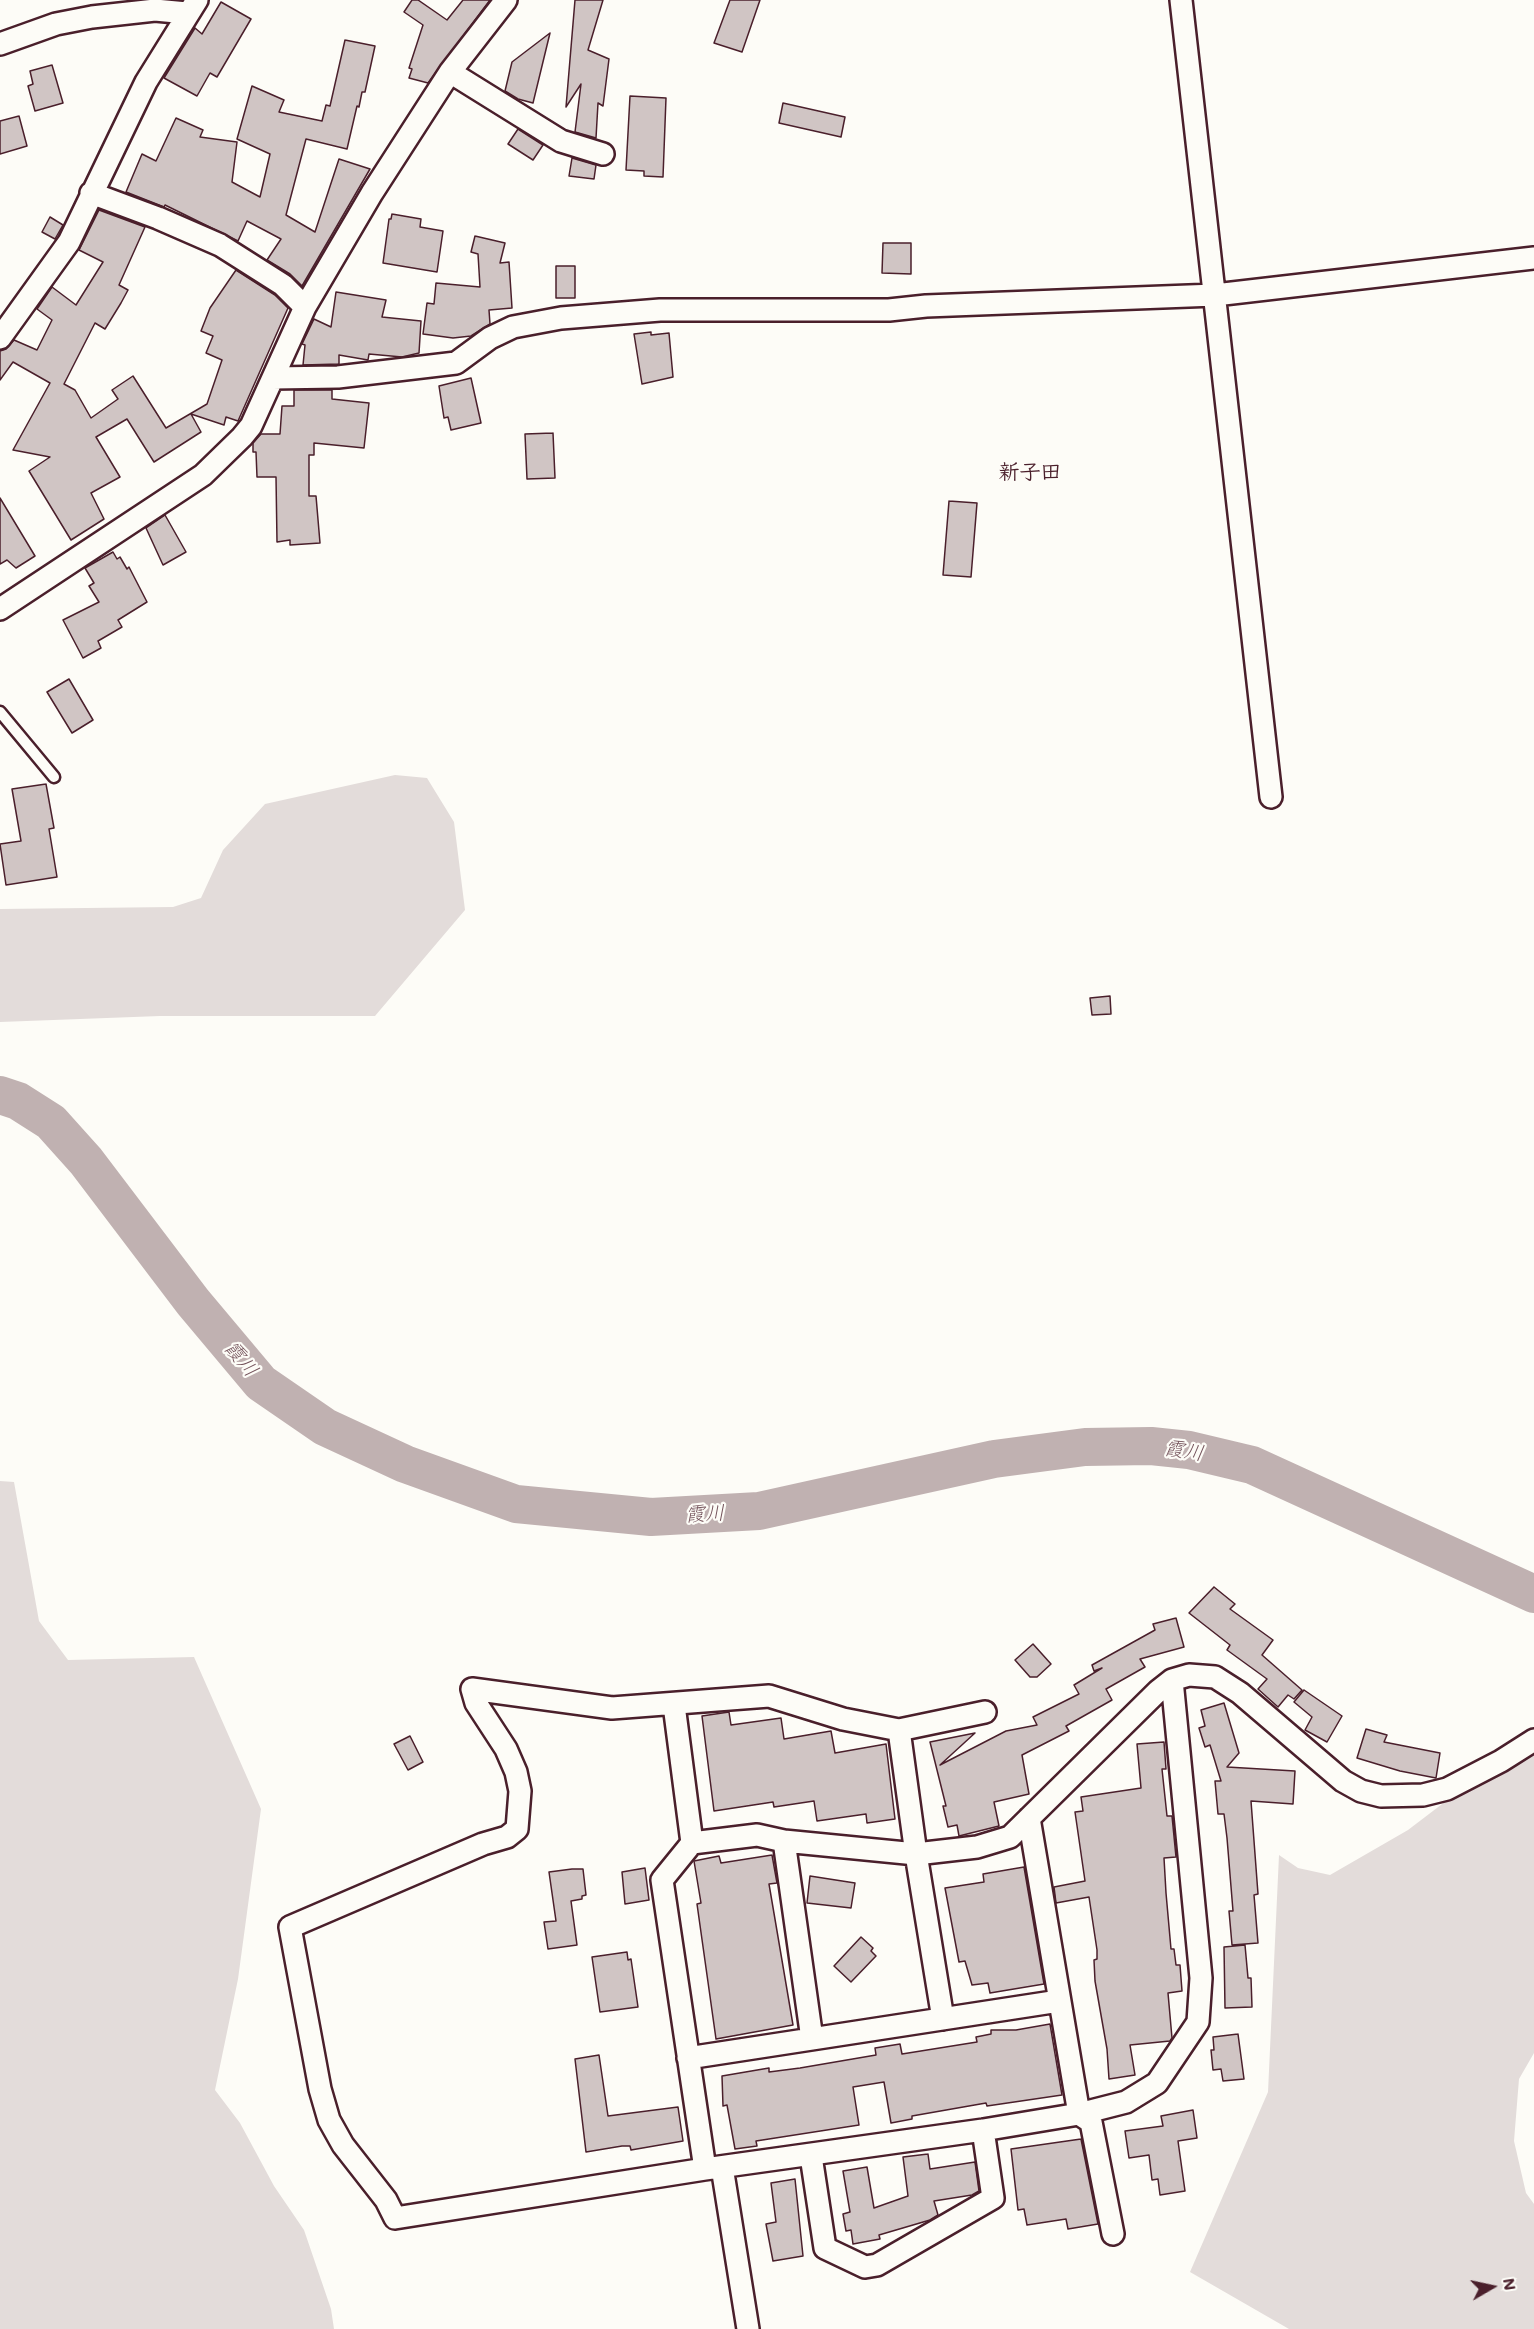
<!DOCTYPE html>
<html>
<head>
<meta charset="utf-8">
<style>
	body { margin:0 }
	#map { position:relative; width:1534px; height:2329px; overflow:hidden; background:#fdfcf7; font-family:Mali,sans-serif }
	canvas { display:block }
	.north { position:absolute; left:1462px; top:2257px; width:60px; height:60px; -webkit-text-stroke:4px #fdfcf7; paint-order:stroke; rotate:81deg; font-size:16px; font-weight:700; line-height:24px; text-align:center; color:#4a1f2b }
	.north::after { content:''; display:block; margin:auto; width:21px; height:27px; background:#4a1f2b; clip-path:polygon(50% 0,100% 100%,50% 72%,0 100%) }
</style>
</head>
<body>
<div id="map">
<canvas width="1534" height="2329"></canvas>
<div class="north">N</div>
</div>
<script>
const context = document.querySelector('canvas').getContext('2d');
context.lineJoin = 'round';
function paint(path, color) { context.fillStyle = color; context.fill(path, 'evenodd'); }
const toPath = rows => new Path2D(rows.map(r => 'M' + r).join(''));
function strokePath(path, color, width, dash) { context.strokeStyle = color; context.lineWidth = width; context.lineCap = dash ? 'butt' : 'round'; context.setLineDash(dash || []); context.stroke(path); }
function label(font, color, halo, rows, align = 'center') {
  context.font = font + ' Mali,"Klee One",sans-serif'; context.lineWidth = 4.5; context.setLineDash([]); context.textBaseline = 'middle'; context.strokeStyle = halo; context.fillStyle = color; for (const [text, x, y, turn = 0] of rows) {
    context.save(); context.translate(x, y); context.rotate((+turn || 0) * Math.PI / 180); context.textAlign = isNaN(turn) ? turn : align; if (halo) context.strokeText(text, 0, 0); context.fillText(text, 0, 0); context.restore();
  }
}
const green = toPath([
	[395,775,427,778,454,822,465,910,375,1016,160,1016,0,1022,0,909,173,907,201,898,223,850,265,804],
	[0,1481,14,1482,39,1621,68,1660,194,1657,261,1809,238,1979,215,2090,240,2123,274,2186,304,2230,331,2309,334,2329,0,2329],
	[1534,1734,1534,2053,1519,2079,1514,2141,1526,2193,1534,2204,1534,2329,1289,2329,1190,2272,1268,2092,1279,1855,1298,1868,1330,1875,1408,1830]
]);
const river = toPath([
	[0,1095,18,1101,51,1122,86,1161,193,1302,261,1383,325,1427,405,1464,516,1504,651,1517,759,1511,994,1459,1085,1447,1151,1446,1189,1450,1252,1465,1534,1594]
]);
const building = toPath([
	[412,0,418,0,447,20,463,0,490,0,428,83,409,78,412,69,409,68,423,25,404,12,412,0],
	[575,0,603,0,588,50,609,59,603,106,598,103,596,138,575,132,581,84,566,107,575,0],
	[730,0,760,0,742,52,714,43,730,0],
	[221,2,251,19,217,77,210,73,197,96,164,78,195,28,202,34,221,2],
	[550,33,533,103,518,99,505,91,512,62,550,33],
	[345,40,375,46,365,92,362,92,359,107,357,106,347,149,306,139,286,215,315,232,339,159,370,169,302,286,290,274,267,260,281,239,247,221,238,241,165,205,164,207,126,192,142,154,156,161,176,118,203,130,200,137,237,142,232,182,260,197,270,154,237,139,252,86,284,100,279,112,322,121,326,105,330,106,345,40],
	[52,65,63,103,35,111,28,86,33,84,30,71,52,65],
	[630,96,666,98,663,177,644,176,644,171,626,170,630,96],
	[783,103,845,117,841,137,779,123,783,103],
	[19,116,27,146,0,154,0,121,19,116],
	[518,129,543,145,533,160,508,144,518,129],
	[572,158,596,165,594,179,569,176,572,158],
	[99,210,145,227,119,285,128,290,121,303,105,329,95,323,64,384,75,390,91,418,118,399,112,390,133,376,166,428,207,404,222,360,206,353,213,336,201,331,210,308,236,270,275,295,288,308,238,421,226,417,224,425,191,414,201,432,154,462,127,419,96,437,120,477,91,493,104,519,71,540,29,471,50,457,13,450,50,383,13,362,0,380,0,351,6,349,14,340,37,350,52,320,37,309,52,287,76,305,103,262,79,250,99,210],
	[392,214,421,219,420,227,443,231,437,272,383,263,389,219,391,219,392,214],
	[50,217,63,225,55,239,42,232,50,217],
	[475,236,505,243,500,263,509,262,512,308,489,310,490,324,471,336,453,338,423,334,427,303,434,304,436,283,480,287,478,254,471,252,475,236],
	[883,243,911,243,911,274,882,273,883,243],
	[556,266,575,266,575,298,556,298,556,266],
	[336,292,386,300,382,317,421,321,419,353,402,357,369,354,368,360,339,355,339,364,303,365,305,345,302,344,314,319,331,327,336,292],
	[651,332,651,335,669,333,673,377,642,384,634,334,651,332],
	[471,378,481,423,451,430,448,417,444,418,439,386,471,378],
	[294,390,332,390,332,399,369,403,364,448,314,443,314,455,309,455,309,496,316,496,320,543,290,545,290,540,277,542,276,477,257,477,256,452,253,452,253,443,261,434,280,434,282,406,294,406,294,390],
	[553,433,555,478,527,479,525,434,553,433],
	[0,498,35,556,16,568,7,560,0,564,0,498],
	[949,501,977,503,971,577,943,575,949,501],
	[165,515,186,552,163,565,146,528,165,515],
	[113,552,117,559,120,557,127,569,129,567,147,602,118,620,122,627,98,641,101,648,83,658,63,620,99,602,89,586,94,583,85,568,113,552],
	[69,679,93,720,72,733,47,692,69,679],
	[46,784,54,828,49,829,57,877,6,885,0,844,21,841,12,789,46,784],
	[1110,996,1111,1014,1092,1015,1090,998,1110,996],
	[1214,1587,1235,1604,1230,1609,1273,1640,1262,1655,1302,1690,1294,1699,1288,1695,1278,1707,1258,1689,1267,1679,1227,1650,1230,1645,1189,1613,1214,1587],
	[1176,1618,1184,1647,1140,1659,1145,1667,1106,1689,1112,1700,1066,1726,1069,1731,1022,1755,1029,1794,994,1802,999,1826,959,1836,957,1825,948,1827,943,1806,946,1806,930,1742,975,1733,940,1765,1006,1731,1037,1725,1033,1717,1079,1694,1074,1685,1102,1668,1094,1671,1092,1665,1155,1630,1153,1624,1176,1618],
	[1033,1644,1051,1664,1037,1677,1030,1677,1015,1660,1033,1644],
	[1304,1690,1342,1716,1327,1742,1305,1730,1312,1717,1294,1702,1304,1690],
	[1224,1703,1239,1753,1227,1767,1295,1771,1293,1804,1251,1801,1258,1894,1254,1895,1258,1943,1232,1945,1229,1911,1233,1911,1227,1838,1224,1814,1218,1814,1215,1781,1221,1781,1210,1745,1205,1747,1199,1728,1205,1726,1201,1710,1224,1703],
	[729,1712,731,1725,781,1718,784,1739,831,1731,835,1753,886,1744,895,1819,867,1823,866,1814,817,1821,814,1801,774,1807,773,1802,714,1811,702,1716,729,1712],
	[1366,1729,1387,1735,1384,1742,1440,1753,1436,1778,1400,1771,1357,1758,1366,1729],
	[410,1736,423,1762,408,1770,394,1744,410,1736],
	[1164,1742,1166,1769,1162,1769,1167,1816,1172,1816,1176,1857,1164,1858,1166,1893,1171,1949,1174,1949,1176,1965,1180,1965,1182,1991,1168,1993,1172,2038,1170,2041,1130,2045,1135,2075,1109,2079,1107,2049,1095,1981,1094,1960,1097,1959,1097,1950,1089,1897,1056,1903,1054,1887,1085,1881,1075,1812,1083,1811,1081,1797,1141,1788,1137,1744,1164,1742],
	[772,1855,777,1883,769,1884,793,2025,716,2039,697,1904,701,1903,694,1861,719,1856,721,1863,772,1855],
	[1024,1867,1044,1984,990,1993,988,1983,972,1985,965,1961,959,1962,945,1888,984,1882,983,1874,1024,1867],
	[645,1868,649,1900,625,1904,622,1872,645,1868],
	[572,1869,583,1869,586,1895,582,1896,582,1899,571,1901,577,1945,548,1949,544,1922,556,1921,549,1872,572,1869],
	[810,1876,855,1883,851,1908,807,1903,810,1876],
	[861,1937,873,1948,871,1951,876,1956,851,1982,834,1966,861,1937],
	[1245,1945,1248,1978,1251,1978,1252,2007,1225,2008,1224,1947,1245,1945],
	[627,1952,628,1960,631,1959,638,2007,600,2012,592,1957,627,1952],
	[1050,2024,1062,2095,987,2106,986,2103,912,2116,912,2119,891,2123,884,2082,853,2087,859,2125,756,2141,757,2146,735,2149,727,2105,723,2106,722,2076,769,2068,769,2072,800,2068,876,2055,875,2048,900,2044,902,2054,977,2042,976,2037,991,2034,991,2030,1016,2030,1050,2024],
	[1238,2034,1244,2079,1223,2081,1221,2069,1213,2070,1211,2050,1214,2050,1213,2037,1238,2034],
	[599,2055,608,2116,678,2107,683,2141,631,2150,630,2146,622,2146,586,2152,575,2059,599,2055],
	[1193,2110,1197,2138,1178,2141,1185,2191,1160,2195,1158,2179,1152,2180,1149,2155,1129,2158,1125,2131,1163,2126,1161,2116,1193,2110],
	[1081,2139,1098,2224,1068,2229,1066,2219,1027,2225,1024,2209,1018,2210,1011,2149,1081,2139],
	[928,2154,930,2169,975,2162,979,2191,972,2195,934,2201,938,2215,930,2220,879,2235,880,2239,853,2244,851,2230,846,2231,843,2214,850,2212,843,2171,867,2167,874,2208,908,2196,903,2157,928,2154],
	[795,2179,803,2256,773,2261,766,2224,776,2222,771,2183,795,2179]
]);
const lane = toPath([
	[0,712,54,777]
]);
const street = toPath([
	[1181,0,1271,797],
	[0,44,56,24,92,17,155,10,187,13],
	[450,72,561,141,603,154],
	[91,193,158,218,220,245,283,285,305,307],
	[0,338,69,242,146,82,197,0],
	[273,378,338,377,456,363,490,338,513,327,561,318,660,310,889,310,926,306,1215,295,1534,258],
	[0,609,203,475,242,437,251,426,305,307,372,193,450,72,506,0],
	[1172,1680,1201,1978,1198,2022,1157,2083,1126,2102,1079,2114,983,2130,705,2169,395,2218,386,2200,343,2145,329,2120,320,2089,290,1927,483,1844,507,1837,517,1829,520,1791,516,1772,506,1749,476,1703,472,1689,612,1708,769,1696,843,1719,899,1730,916,1854,977,1847,1010,1837,1158,1691,1172,1680,1189,1675,1215,1677,1240,1693,1343,1781,1361,1791,1381,1796,1423,1795,1447,1789,1501,1761,1534,1740],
	[674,1705,692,1843],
	[899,1730,985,1712],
	[1029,1818,1079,2114,1091,2122,1113,2234],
	[784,1841,812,2039],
	[688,2058,1059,2001],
	[811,2156,825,2248,865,2267,877,2265,993,2198,983,2130],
	[722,2167,748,2329],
	[705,2169,662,1880,692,1843,757,1835,784,1841,916,1854,943,2019]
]);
const waterNames = [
	["霞川",241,1359,50],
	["霞川",1184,1451,9],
	["霞川",705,1514,-3]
];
const quarterNames = [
	["新子田",1030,473]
];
paint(green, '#e3dcda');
strokePath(river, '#c0b1b1', 38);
paint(building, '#d0c5c4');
strokePath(building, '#4a1f2b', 1.5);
strokePath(lane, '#4a1f2b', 15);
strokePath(street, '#4a1f2b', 26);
strokePath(lane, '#fdfcf7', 10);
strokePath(street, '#fdfcf7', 21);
label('italic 20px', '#73525a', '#fdfcf7', waterNames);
label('bold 21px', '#4a1f2b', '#fdfcf7', quarterNames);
</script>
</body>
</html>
